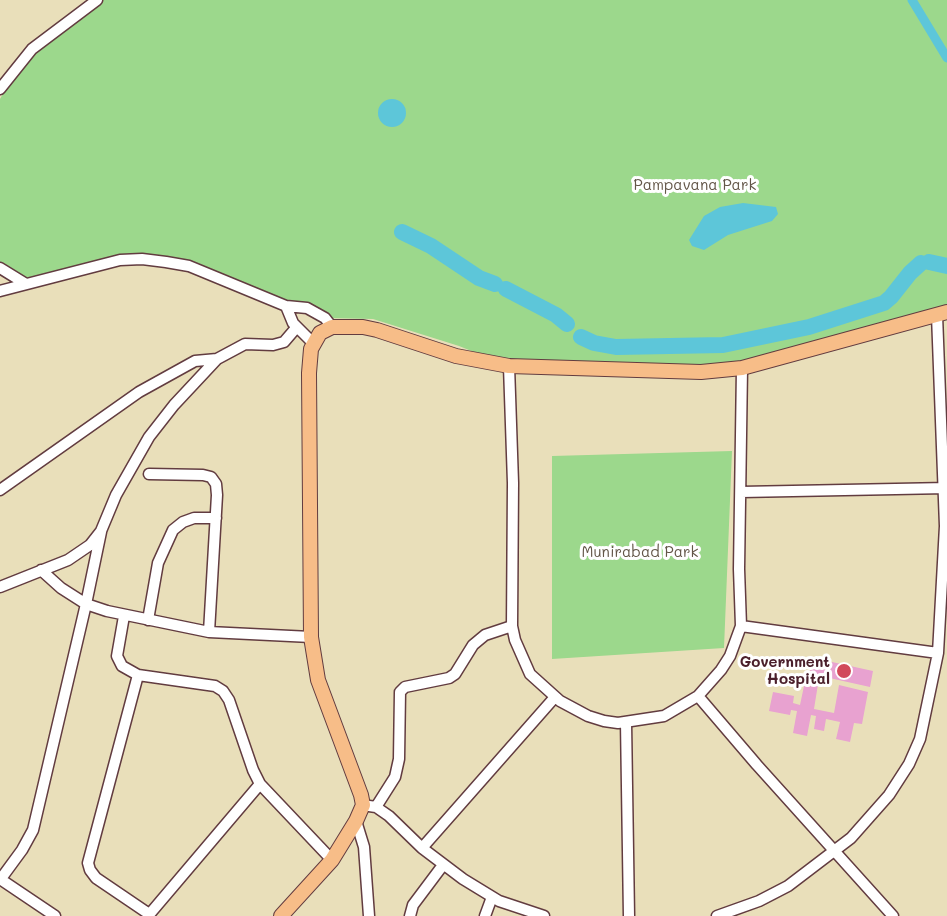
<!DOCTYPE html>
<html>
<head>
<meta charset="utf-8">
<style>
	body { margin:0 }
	canvas { display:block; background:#e9dfba }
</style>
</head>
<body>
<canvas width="947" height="916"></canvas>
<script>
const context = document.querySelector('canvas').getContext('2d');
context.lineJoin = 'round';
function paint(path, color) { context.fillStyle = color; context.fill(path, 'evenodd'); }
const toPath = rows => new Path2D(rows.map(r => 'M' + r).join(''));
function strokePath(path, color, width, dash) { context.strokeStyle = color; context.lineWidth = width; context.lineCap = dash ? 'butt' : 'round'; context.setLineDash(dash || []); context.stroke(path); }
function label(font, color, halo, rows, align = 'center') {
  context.font = font + ' Mali,sans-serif'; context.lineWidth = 6; context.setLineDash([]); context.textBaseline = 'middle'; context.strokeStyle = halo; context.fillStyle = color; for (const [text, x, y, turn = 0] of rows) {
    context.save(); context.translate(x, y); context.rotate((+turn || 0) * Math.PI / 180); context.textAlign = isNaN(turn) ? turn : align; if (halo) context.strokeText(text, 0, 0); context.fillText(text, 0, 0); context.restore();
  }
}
const green = toPath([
	[97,0,947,0,947,312,742,368,509,366,459,346,373,319,325,318,211,275,142,259,26,284,0,266,0,99,20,63],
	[732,451,724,648,552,659,552,456]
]);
const water = toPath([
	'378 113a14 14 0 1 1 28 0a14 14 0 1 1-28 0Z',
	[743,203,776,207,778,214,772,221,728,235,704,250,692,246,689,240,704,216,720,207]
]);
const canal = toPath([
	[912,0,947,58]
]);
const river = toPath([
	[402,232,431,246,479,278,495,284],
	[929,262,947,266],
	[506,289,556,315,567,324],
	[581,337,594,343,616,347,723,345,809,327,884,303,891,297,910,273,921,263]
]);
const building = toPath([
	[812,661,827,664,826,669,830,670,832,662,873,671,870,687,825,677,825,679,819,678,814,709,834,713,839,685,868,692,862,724,854,723,850,742,836,739,840,722,826,719,824,731,814,729,816,716,811,715,807,736,793,733,797,711,791,710,790,715,769,711,773,692,794,696,793,703,800,705,804,686,810,687,812,678,809,677]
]);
const minor = toPath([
	[0,89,32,49,97,0],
	[0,268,26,284],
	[0,291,120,260,142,259,166,262,189,266,286,306,307,308,325,318,332,327],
	[286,306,293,323,313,343],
	[509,366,513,483,512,626,515,640,530,674,560,701,588,716,604,721,618,723,664,716,698,696,721,670,730,656,741,626,739,569,742,368],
	[149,474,203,475,211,477,216,484,217,495,209,632],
	[0,490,139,392,195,361,217,359],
	[741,492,947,488],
	[41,570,61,588,86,604,107,611,209,632,311,637],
	[0,587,68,560,90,545,101,531,116,495,149,437,174,405,217,359,245,344,273,345,284,342,296,328],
	[124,616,117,656,122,666,138,675,215,686,223,691,229,700,253,770,260,784,332,860],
	[148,620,158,563,173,530,183,522,194,518,216,518],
	[741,626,938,653],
	[138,675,88,863,90,870,96,878,149,914],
	[698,696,757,765,893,916],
	[626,722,629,916],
	[369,806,376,807,389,816,422,848,463,879,499,901,544,916],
	[376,807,395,777,399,759,400,692,405,687,449,678,455,674,473,645,485,635,512,626],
	[356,821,364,847,369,916],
	[422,848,555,697],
	[0,879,55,916],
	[0,880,22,850,33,830,86,604,101,532],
	[148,916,260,784],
	[410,916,413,905,443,865],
	[485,916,492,897],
	[717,916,759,901,788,886,851,838,889,795,909,764,920,739,938,653,945,526,937,315]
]);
const major = toPath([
	[281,916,332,860,356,821,363,805,361,795,318,680,311,637,309,373,311,349,320,333,332,327,363,327,377,330,456,356,509,366,701,372,742,368,947,312]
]);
const markers = [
	[844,671,8,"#d1495b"]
];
const parkNames = [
	["Pampavana Park",695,185],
	["Munirabad Park",640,552]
];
const poiNames = [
	["Government",830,662],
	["Hospital",830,679]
];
paint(green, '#9cd88c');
paint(water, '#5dc6d9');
strokePath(canal, '#5dc6d9', 9);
strokePath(river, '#5dc6d9', 16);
paint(building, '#e8a2d0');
strokePath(minor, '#623c40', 13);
strokePath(major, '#623c40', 16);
strokePath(minor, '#fff', 10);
strokePath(major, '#f7bd88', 14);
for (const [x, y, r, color] of markers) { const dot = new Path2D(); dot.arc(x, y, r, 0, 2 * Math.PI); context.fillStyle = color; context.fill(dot); strokePath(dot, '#fff', 2); }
label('15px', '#635648', '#fff', parkNames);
label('bold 15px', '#4a1f2b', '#fff', poiNames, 'right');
</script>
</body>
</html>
